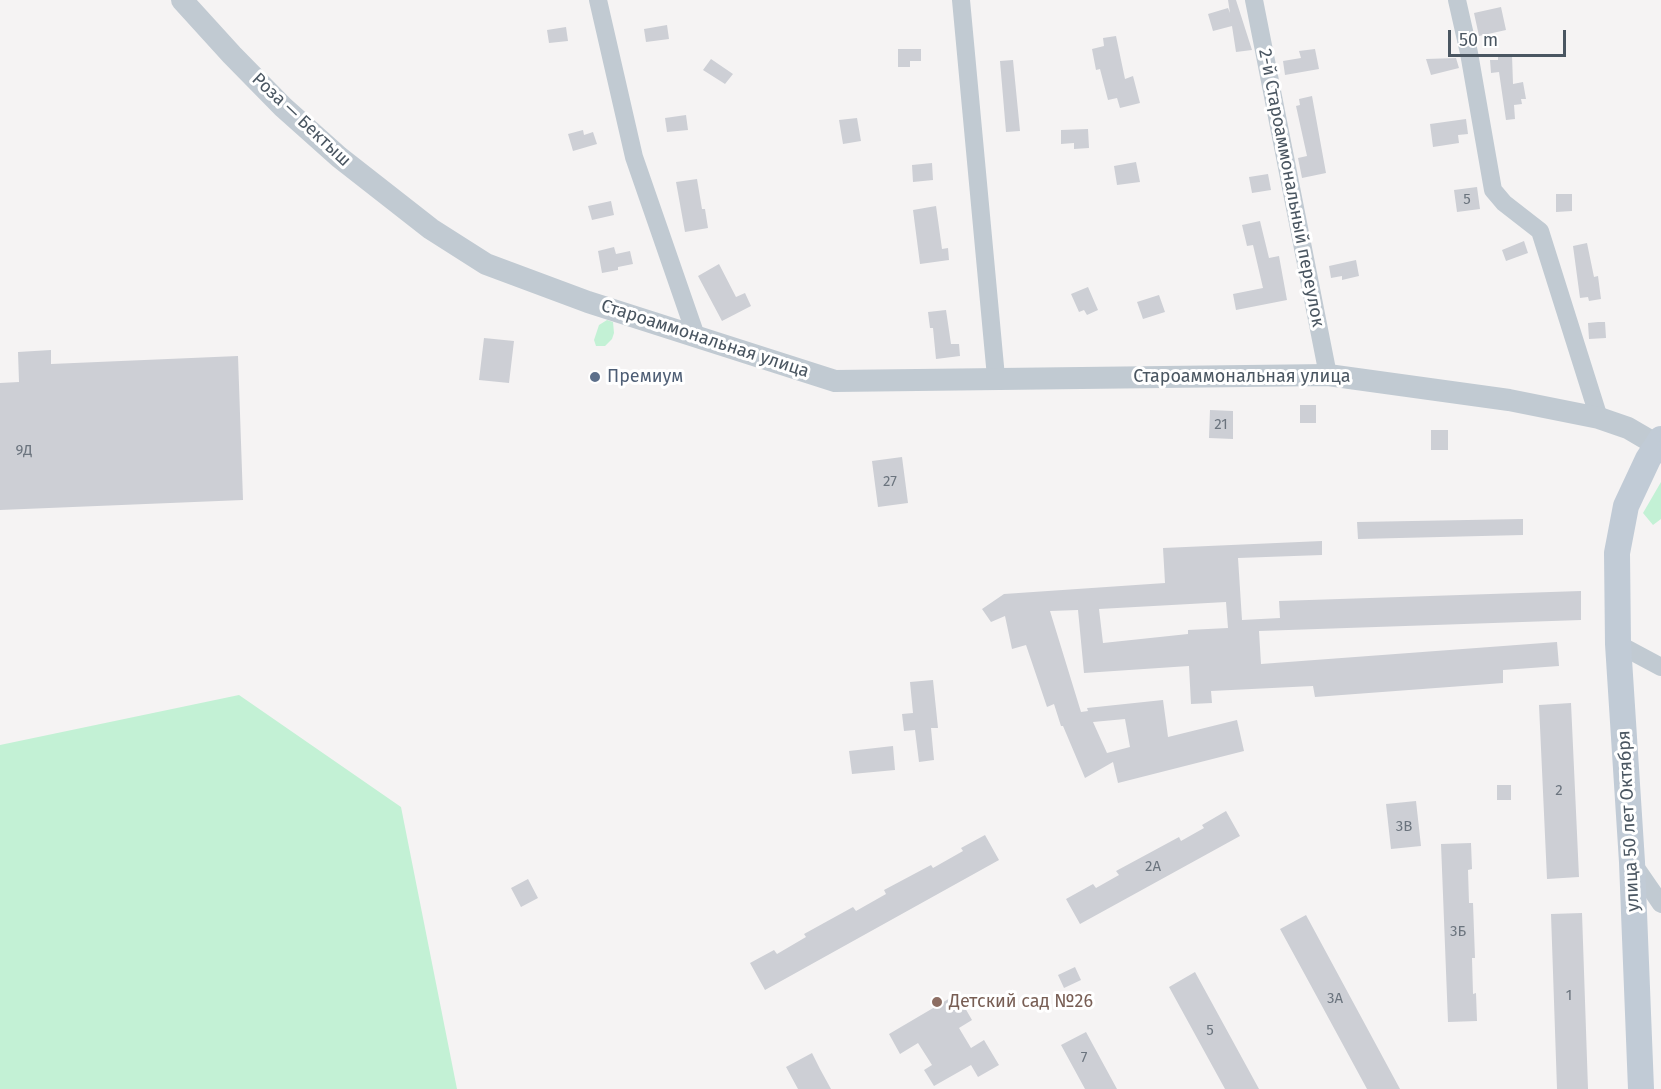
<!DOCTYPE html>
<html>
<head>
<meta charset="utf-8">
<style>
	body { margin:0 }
	#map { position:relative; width:1661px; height:1089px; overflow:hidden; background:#f5f3f3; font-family:"Fira Sans",sans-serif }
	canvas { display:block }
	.scale { position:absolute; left:1448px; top:30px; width:118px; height:27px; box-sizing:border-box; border:3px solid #4a5661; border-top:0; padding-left:8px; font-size:18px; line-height:21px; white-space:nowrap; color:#4a5661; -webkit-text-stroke:4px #fff; paint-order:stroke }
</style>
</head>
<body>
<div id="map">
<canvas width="1661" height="1089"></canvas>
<div class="scale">50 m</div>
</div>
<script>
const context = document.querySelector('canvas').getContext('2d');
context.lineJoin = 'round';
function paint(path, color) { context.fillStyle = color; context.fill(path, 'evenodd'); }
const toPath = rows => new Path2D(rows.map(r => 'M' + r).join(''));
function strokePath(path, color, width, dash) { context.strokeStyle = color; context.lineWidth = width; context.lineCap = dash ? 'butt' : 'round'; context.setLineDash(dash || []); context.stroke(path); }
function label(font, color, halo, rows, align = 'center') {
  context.font = font + ' "Fira Sans",sans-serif'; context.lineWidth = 6; context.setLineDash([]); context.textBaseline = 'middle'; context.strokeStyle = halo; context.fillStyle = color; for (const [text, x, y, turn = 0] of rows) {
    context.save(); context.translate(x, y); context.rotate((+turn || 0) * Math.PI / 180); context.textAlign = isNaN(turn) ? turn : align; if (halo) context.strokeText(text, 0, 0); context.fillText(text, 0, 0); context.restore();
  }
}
const green = toPath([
	[607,320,613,322,614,333,612,339,605,346,596,346,594,340,599,325],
	[1661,482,1661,519,1653,525,1643,513],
	[239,695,401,807,457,1089,0,1089,0,745]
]);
const building = toPath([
	[1228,0,1236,0,1252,50,1236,52,1232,26,1213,31,1208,14,1228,8,1230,13],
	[1501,7,1506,30,1479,36,1474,13],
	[667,25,669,39,646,42,644,29],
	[566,27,568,41,549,43,547,30],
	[1116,36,1125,79,1133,76,1140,103,1120,108,1117,98,1108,100,1100,69,1096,70,1092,49,1104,46,1103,38],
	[898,49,921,49,921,61,910,61,910,67,898,67],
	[1315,49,1319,69,1285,75,1283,61,1301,58,1299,51],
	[1512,55,1513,84,1523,82,1526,99,1521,99,1522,104,1514,105,1515,119,1506,120,1499,72,1491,73,1490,60,1498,60,1498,56],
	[1456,58,1459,68,1431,75,1426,59],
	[711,59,733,74,725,84,703,70],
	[1013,60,1020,131,1006,132,1000,61],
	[1312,96,1326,173,1302,178,1298,158,1307,156,1296,106,1300,105,1299,99],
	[686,115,688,130,667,132,665,118],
	[857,118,861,141,843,144,839,120],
	[1466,119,1468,134,1458,135,1459,143,1433,147,1430,124],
	[1088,129,1089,148,1074,149,1074,143,1061,144,1061,130],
	[583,130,584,135,593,132,597,144,573,151,568,134],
	[1136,162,1140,182,1117,185,1114,166],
	[932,163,933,180,913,182,912,165],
	[1268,174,1271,190,1252,193,1249,177],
	[697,179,702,209,705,209,708,228,685,232,676,182],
	[1477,187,1480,209,1457,212,1454,190],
	[1556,194,1572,194,1572,211,1556,212],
	[611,201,614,215,592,220,588,206],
	[936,206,942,249,948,248,949,260,920,264,913,210],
	[1260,221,1269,258,1279,256,1287,300,1236,310,1233,294,1263,288,1253,245,1247,246,1242,225],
	[1524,241,1528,253,1506,261,1502,250],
	[1587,243,1594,277,1598,276,1601,299,1589,301,1588,297,1580,298,1573,246],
	[614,247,616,254,630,251,633,264,618,267,618,270,602,273,598,251],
	[1356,260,1359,276,1342,280,1342,276,1331,278,1329,266],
	[719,264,736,297,745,293,751,306,722,321,698,276],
	[1088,287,1098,310,1087,315,1084,310,1079,312,1071,294],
	[1159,295,1165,312,1143,319,1137,302],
	[946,310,951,344,959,344,960,356,936,359,933,328,930,328,928,312],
	[1598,322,1605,322,1606,338,1589,339,1588,323],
	[484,338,514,341,509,383,479,380],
	[51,350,51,364,238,356,243,500,0,510,0,383,19,382,18,352],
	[1300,405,1316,405,1316,423,1300,423],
	[1210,410,1233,411,1233,439,1209,438],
	[1431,430,1448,430,1448,450,1431,450],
	[902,457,908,503,878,507,872,461],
	[1523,519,1523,535,1358,539,1357,522],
	[1322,541,1322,555,1238,558,1242,620,1280,618,1279,601,1581,591,1581,620,1259,631,1261,664,1557,642,1559,666,1503,670,1503,683,1315,697,1313,686,1211,691,1212,703,1191,704,1189,666,1084,673,1078,610,1050,611,1081,712,1088,711,1087,708,1163,700,1168,737,1237,720,1244,751,1118,783,1113,762,1085,778,1063,726,1061,726,1054,704,1047,707,1026,645,1012,649,1005,616,991,622,982,609,1004,594,1165,583,1163,548],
	[1226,602,1228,628,1188,630,1188,634,1103,643,1099,609],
	[1125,719,1130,747,1107,753,1093,722],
	[933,680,938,728,931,728,934,760,919,762,915,730,904,731,902,714,913,713,910,682],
	[1571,703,1579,877,1547,879,1539,705],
	[893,746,895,770,852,774,849,751],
	[1497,785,1511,785,1511,800,1497,800],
	[1416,801,1421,846,1391,849,1386,804],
	[1226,811,1240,836,1080,924,1066,899,1093,884,1096,888,1119,875,1116,871,1179,837,1181,841,1204,828,1202,825],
	[985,835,999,860,765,990,750,963,774,950,777,954,806,937,804,934,853,907,856,911,886,894,884,890,931,865,933,868,963,851,961,848],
	[1471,843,1472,869,1468,870,1469,903,1473,903,1475,958,1472,958,1473,994,1476,993,1477,1021,1448,1022,1441,844],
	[528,879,538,898,521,907,511,888],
	[1582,913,1588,1089,1557,1089,1551,914],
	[1306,915,1400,1089,1367,1089,1310,984,1280,929],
	[1075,967,1081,980,1064,988,1058,975],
	[1195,972,1259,1089,1225,1089,1169,987],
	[957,994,972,1020,959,1028,971,1048,984,1040,999,1065,978,1077,971,1065,934,1086,924,1070,932,1065,918,1043,900,1054,889,1034],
	[1086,1032,1117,1089,1085,1089,1061,1045],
	[812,1053,820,1069,831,1089,798,1089,786,1067]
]);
const minor = toPath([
	[598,0,634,157,696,336],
	[961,0,996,377],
	[1254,0,1328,375],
	[1457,0,1469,53,1493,190,1504,203,1540,231,1599,418],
	[1618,644,1661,667],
	[1632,862,1661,904]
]);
const tertiary = toPath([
	[182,0,232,55,283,107,339,157,431,229,486,264,588,302,835,381,1328,375,1509,400,1599,418,1628,428,1657,445]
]);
const secondary = toPath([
	[1641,1089,1632,862,1618,644,1617,553,1626,506,1648,459,1661,439]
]);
const markers = [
	[595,377,6,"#5c6f8a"],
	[937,1002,6,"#8d6e63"]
];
const numberNames = [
	["5",1467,200],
	["21",1221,425],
	["9Д",24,451],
	["27",890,482],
	["2",1559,791],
	["3В",1404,827],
	["2А",1153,867],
	["3Б",1458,932],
	["1",1569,996],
	["3А",1335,999],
	["5",1210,1031],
	["7",1084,1058]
];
const streetNames = [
	["Роза — Бектыш",301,120,43],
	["2-й Староаммональный переулок",1291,188,79],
	["Староаммональная улица",705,339,18],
	["Староаммональная улица",1242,377],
	["улица 50 лет Октября",1629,821,-93]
];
const serviceNames = [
	["Премиум",607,377]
];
const educationNames = [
	["Детский сад №26",949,1002]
];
paint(green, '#c3f1d5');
paint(building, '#cdcfd5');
strokePath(minor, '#c1cad2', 18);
strokePath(tertiary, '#c1cad2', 22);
strokePath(secondary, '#c1cbd6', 26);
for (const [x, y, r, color] of markers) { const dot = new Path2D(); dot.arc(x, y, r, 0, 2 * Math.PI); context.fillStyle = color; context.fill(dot); strokePath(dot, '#fff', 2); }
label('15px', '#6b747e', null, numberNames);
label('18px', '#4a5661', '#fff', streetNames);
label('18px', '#4e5e75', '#fff', serviceNames, 'left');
label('18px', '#785e54', '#fff', educationNames, 'left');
</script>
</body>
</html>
